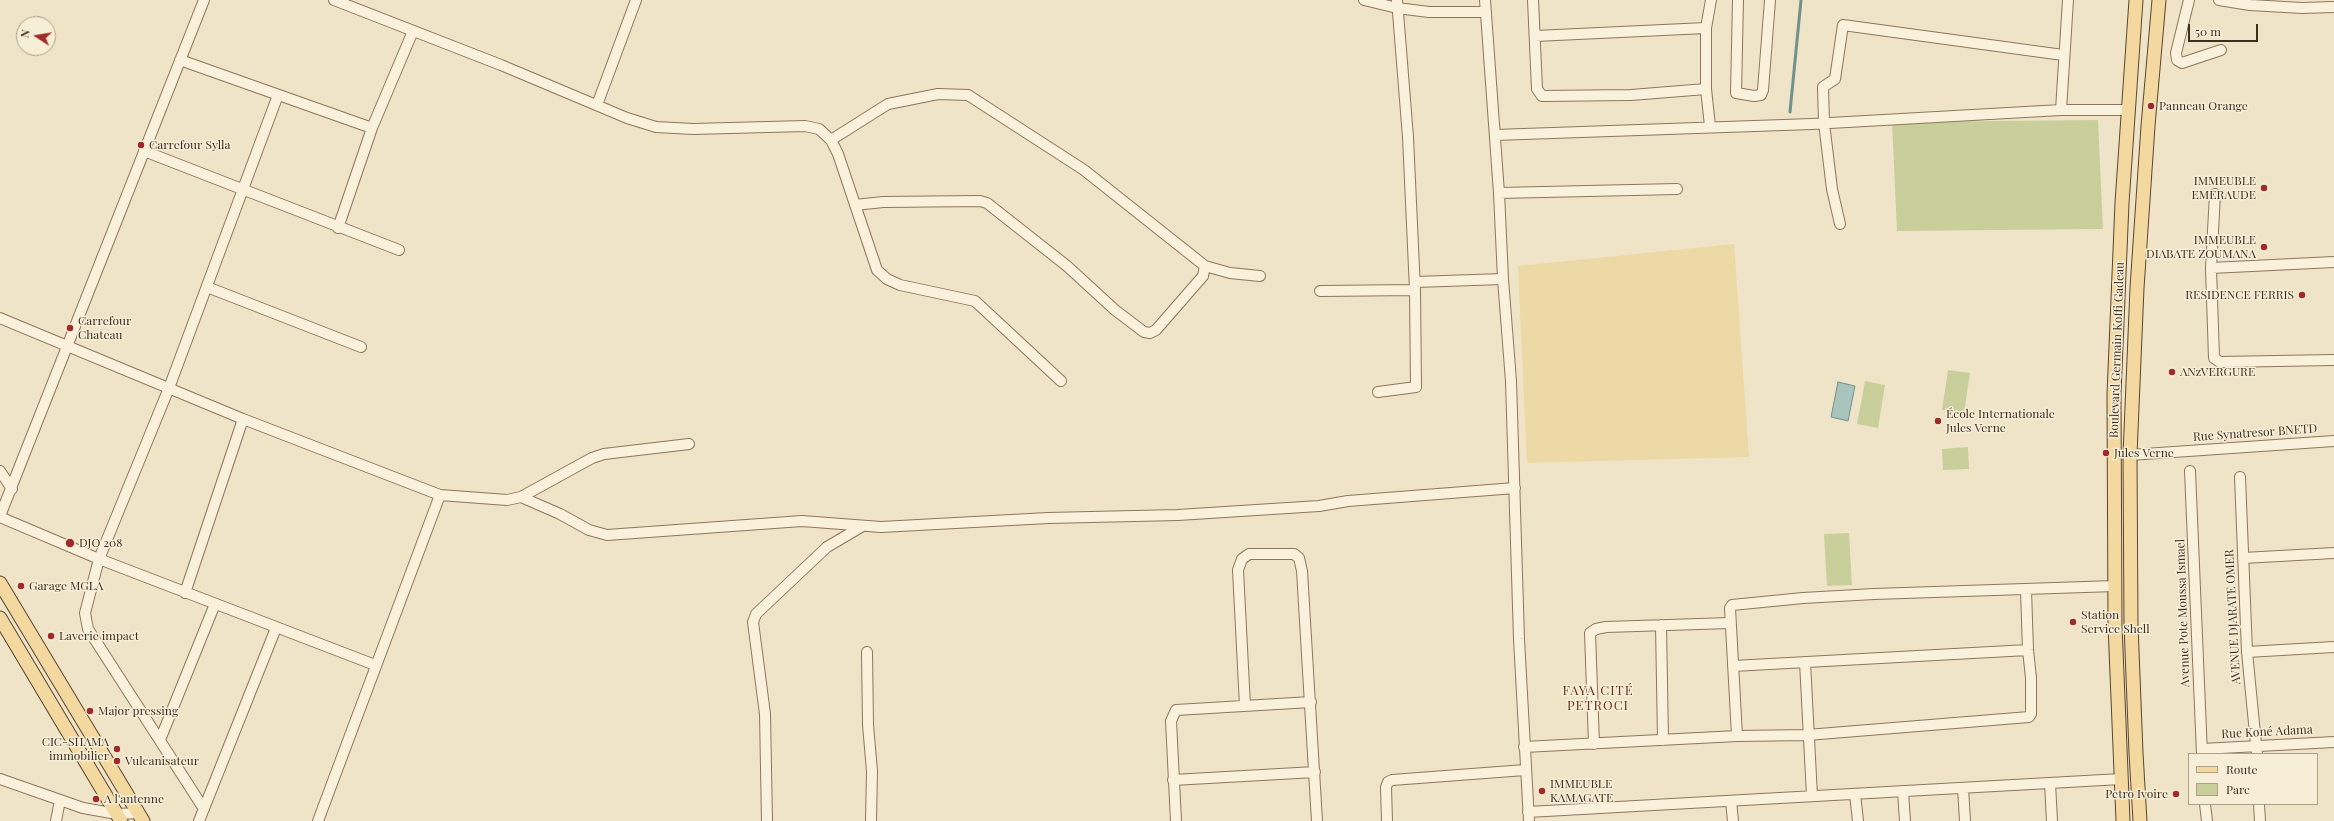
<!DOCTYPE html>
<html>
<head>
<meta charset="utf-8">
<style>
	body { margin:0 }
	#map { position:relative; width:2334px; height:821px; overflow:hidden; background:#f0e4c8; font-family:"Playfair Display",serif }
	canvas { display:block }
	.legend { position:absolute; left:2188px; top:753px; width:130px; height:52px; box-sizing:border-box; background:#f7eed8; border:1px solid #ada18e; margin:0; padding:5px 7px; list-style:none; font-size:12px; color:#3d2e20 }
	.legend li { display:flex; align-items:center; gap:8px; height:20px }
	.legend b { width:20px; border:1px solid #ada18e }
	.north { position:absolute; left:16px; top:16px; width:40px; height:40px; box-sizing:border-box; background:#f7eed8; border:1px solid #ada18e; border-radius:50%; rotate:282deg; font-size:11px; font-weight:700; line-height:16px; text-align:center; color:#3d2e20 }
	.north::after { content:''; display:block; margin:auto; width:14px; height:18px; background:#9e2a2b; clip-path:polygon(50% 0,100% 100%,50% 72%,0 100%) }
	.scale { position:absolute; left:2188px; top:24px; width:70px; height:18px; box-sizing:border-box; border:2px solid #3d2e20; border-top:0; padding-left:5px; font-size:12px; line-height:14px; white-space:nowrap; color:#3d2e20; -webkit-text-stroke:3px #f7eed8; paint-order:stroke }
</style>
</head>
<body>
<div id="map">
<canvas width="2334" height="821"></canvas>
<ul class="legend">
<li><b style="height:5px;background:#f3d9a0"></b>Route</li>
<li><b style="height:11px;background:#c9cf9b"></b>Parc</li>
</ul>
<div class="north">N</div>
<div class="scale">50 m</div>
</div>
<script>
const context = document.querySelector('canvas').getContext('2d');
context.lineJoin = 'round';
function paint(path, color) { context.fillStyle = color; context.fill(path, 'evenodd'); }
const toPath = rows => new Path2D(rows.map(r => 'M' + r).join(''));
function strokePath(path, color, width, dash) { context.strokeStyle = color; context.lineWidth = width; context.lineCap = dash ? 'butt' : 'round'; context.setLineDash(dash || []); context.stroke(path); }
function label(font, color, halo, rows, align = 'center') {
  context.font = font + ' "Playfair Display",serif'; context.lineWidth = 3; context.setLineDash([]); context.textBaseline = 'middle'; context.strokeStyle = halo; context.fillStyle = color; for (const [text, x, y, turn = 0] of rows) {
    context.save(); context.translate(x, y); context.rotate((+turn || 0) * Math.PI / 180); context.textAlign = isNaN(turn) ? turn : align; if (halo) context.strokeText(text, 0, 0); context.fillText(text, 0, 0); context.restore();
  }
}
const green = toPath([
	[2098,120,2103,229,1897,231,1892,122],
	[1948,370,1970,373,1964,413,1942,410],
	[1865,381,1885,385,1878,428,1857,424],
	[1968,447,1969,469,1943,470,1942,449],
	[1849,533,1852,585,1827,586,1824,534]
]);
const sand = toPath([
	[1734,244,1749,457,1527,463,1518,266]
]);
const water = toPath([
	[1838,382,1855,386,1848,421,1831,417,1838,382]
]);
const stream = toPath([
	[1790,112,1801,0]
]);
const minor = toPath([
	[334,0,501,65,627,118,656,127,693,129,805,126,819,129,831,140,838,154,877,270,887,279,900,285,975,301,1061,381],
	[1364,0,1397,8,1429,12,1486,12],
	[1485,0,1499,193,1677,189],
	[1533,0,1537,89,1542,96,1631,95,1706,89],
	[1738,0,1736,93,1754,96,1761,95,1763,90,1770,0],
	[2189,0,2176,53,2177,60,2182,63,2221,50],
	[2219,0,2250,5,2302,8,2334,7],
	[1535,36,1706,28],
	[180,60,372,128],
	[597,105,636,0],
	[2061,110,2068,0],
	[1710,126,1706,89,1706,28,1711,0],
	[1495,135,1812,124,2061,110,2129,110],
	[831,140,888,104,938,94,968,95,1084,170,1205,266,1230,273,1260,276],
	[144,151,399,250],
	[1499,193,1503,279,1511,381,1519,639,1529,821],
	[2215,194,2211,268,2214,358,2220,362,2334,360],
	[855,205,883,202,980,201,987,203,1067,266,1115,310,1144,332,1150,333,1156,330,1203,276,1205,266],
	[1840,224,1832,189,1824,123,1823,87,1835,79,1843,25,2063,55],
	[338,228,372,128,413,31],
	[2211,268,2334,262],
	[1415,282,1503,279],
	[207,287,361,347],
	[1320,291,1415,290],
	[0,318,243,419,440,495,507,500,521,497,592,458,604,454,689,444],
	[1378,392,1416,387,1415,290,1408,137,1397,0],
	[2130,455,2334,441],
	[0,471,12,489],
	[2190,471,2202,754],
	[2240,477,2247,652,2257,754],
	[521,497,560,514,589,530,607,535,802,521,881,527,1048,518,1178,515,1319,506,1348,501,1515,488],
	[0,516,204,0],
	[0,517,99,559,375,665],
	[2243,558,2334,553],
	[185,593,243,419],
	[1661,625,1663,740],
	[867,652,868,725,872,771,871,821],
	[2247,652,2334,647],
	[1805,662,1812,796],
	[1733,666,2028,650],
	[1245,706,1238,570,1242,559,1249,554,1294,554,1299,558,1302,571,1317,821],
	[1737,736,1730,608,1732,605,1803,598,1874,594,2115,586],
	[160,740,215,604],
	[1594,744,1590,633,1596,629,1606,627,1730,623],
	[1524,747,1737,736,1807,735,2029,717,2031,714,2031,678,2028,650,2026,590],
	[2202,749,2334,742],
	[0,779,83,808,117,814,139,813],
	[1173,780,1315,772],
	[2050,783,2052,821],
	[1963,788,1965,821],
	[1903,791,1905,821],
	[1855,794,1858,821],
	[1731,801,1733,821],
	[2205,804,2207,821],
	[2259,804,2260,821],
	[204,809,88,629,85,613,99,559,169,388,278,95],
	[1528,812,2121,779],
	[56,821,60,800],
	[199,821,276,628],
	[318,821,440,495],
	[767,821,765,714,753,622,756,614,827,547,861,527],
	[1176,821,1171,721,1176,710,1311,702],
	[1387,821,1386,787,1388,782,1392,780,1525,770]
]);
const major = toPath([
	[0,583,143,821],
	[0,618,121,821],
	[2123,821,2115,625,2114,394,2122,203,2136,0],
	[2140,821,2136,753,2131,625,2130,455,2137,288,2148,126,2159,0]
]);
const markers = [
	[2151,106,4,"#9e2a2b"],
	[141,145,4,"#9e2a2b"],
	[2264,188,4,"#9e2a2b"],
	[2264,247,4,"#9e2a2b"],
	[2302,295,4,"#9e2a2b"],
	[70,328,4,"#9e2a2b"],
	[2172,372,4,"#9e2a2b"],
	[1938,421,4,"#9e2a2b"],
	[2106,453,4,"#9e2a2b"],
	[70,543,5,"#9e2a2b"],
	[21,586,4,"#9e2a2b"],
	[2073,622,4,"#9e2a2b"],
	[51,636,4,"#9e2a2b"],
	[90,711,4,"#9e2a2b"],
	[117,749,4,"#9e2a2b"],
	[117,761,4,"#9e2a2b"],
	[1542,791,4,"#9e2a2b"],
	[2176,794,4,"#9e2a2b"],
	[96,799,4,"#9e2a2b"]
];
const poiNames = [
	["Panneau Orange",2159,106],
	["Carrefour Sylla",149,145],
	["IMMEUBLE",2256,181,"right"],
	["EMERAUDE",2256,195,"right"],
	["IMMEUBLE",2256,240,"right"],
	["DIABATE ZOUMANA",2256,254,"right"],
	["RESIDENCE FERRIS",2294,295,"right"],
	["Carrefour",78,321],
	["Chateau",78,335],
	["ANzVERGURE",2180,372],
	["École Internationale",1946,414],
	["Jules Verne",1946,428],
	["Jules Verne",2114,453],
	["DJO 208",79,543],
	["Garage MGLA",29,586],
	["Station",2081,615],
	["Service Shell",2081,629],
	["Laverie impact",59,636],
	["Major pressing",98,711],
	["CIC-SHAMA",109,742,"right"],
	["immobilier",109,756,"right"],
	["Vulcanisateur",125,761],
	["IMMEUBLE",1550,784],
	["KAMAGATE",1550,798],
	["Petro Ivoire",2168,794,"right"],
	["A l'antenne",104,799]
];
const streetNames = [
	["Boulevard Germain Koffi Gadeau",2117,350,-88],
	["Rue Synatresor BNETD",2255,433,-4],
	["Avenue Pote Moussa Ismael",2183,613,-92],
	["AVENUE DJARATE OMER",2233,617,-93],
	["Rue Koné Adama",2267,732,-3]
];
const neighbourhoodNames = [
	["FAYA CITÉ",1598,691],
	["PETROCI",1598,706]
];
paint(green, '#c9cf9b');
paint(sand, '#ecd9a5');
paint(water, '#a9c4bc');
strokePath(water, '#6f938a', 1);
strokePath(stream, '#6f938a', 3);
strokePath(minor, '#8d765c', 12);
strokePath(major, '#5b4430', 15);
strokePath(minor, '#faf1dc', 10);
strokePath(major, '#f3d9a0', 13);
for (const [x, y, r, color] of markers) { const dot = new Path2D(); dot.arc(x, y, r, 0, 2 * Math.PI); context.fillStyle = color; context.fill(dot); strokePath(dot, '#f7eed8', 1.5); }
label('12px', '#3d2e20', '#f7eed8', poiNames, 'left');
label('12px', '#3d2e20', '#f7eed8', streetNames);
context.letterSpacing = '1px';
label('13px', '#6b2e1e', '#f7eed8', neighbourhoodNames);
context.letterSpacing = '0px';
</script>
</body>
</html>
